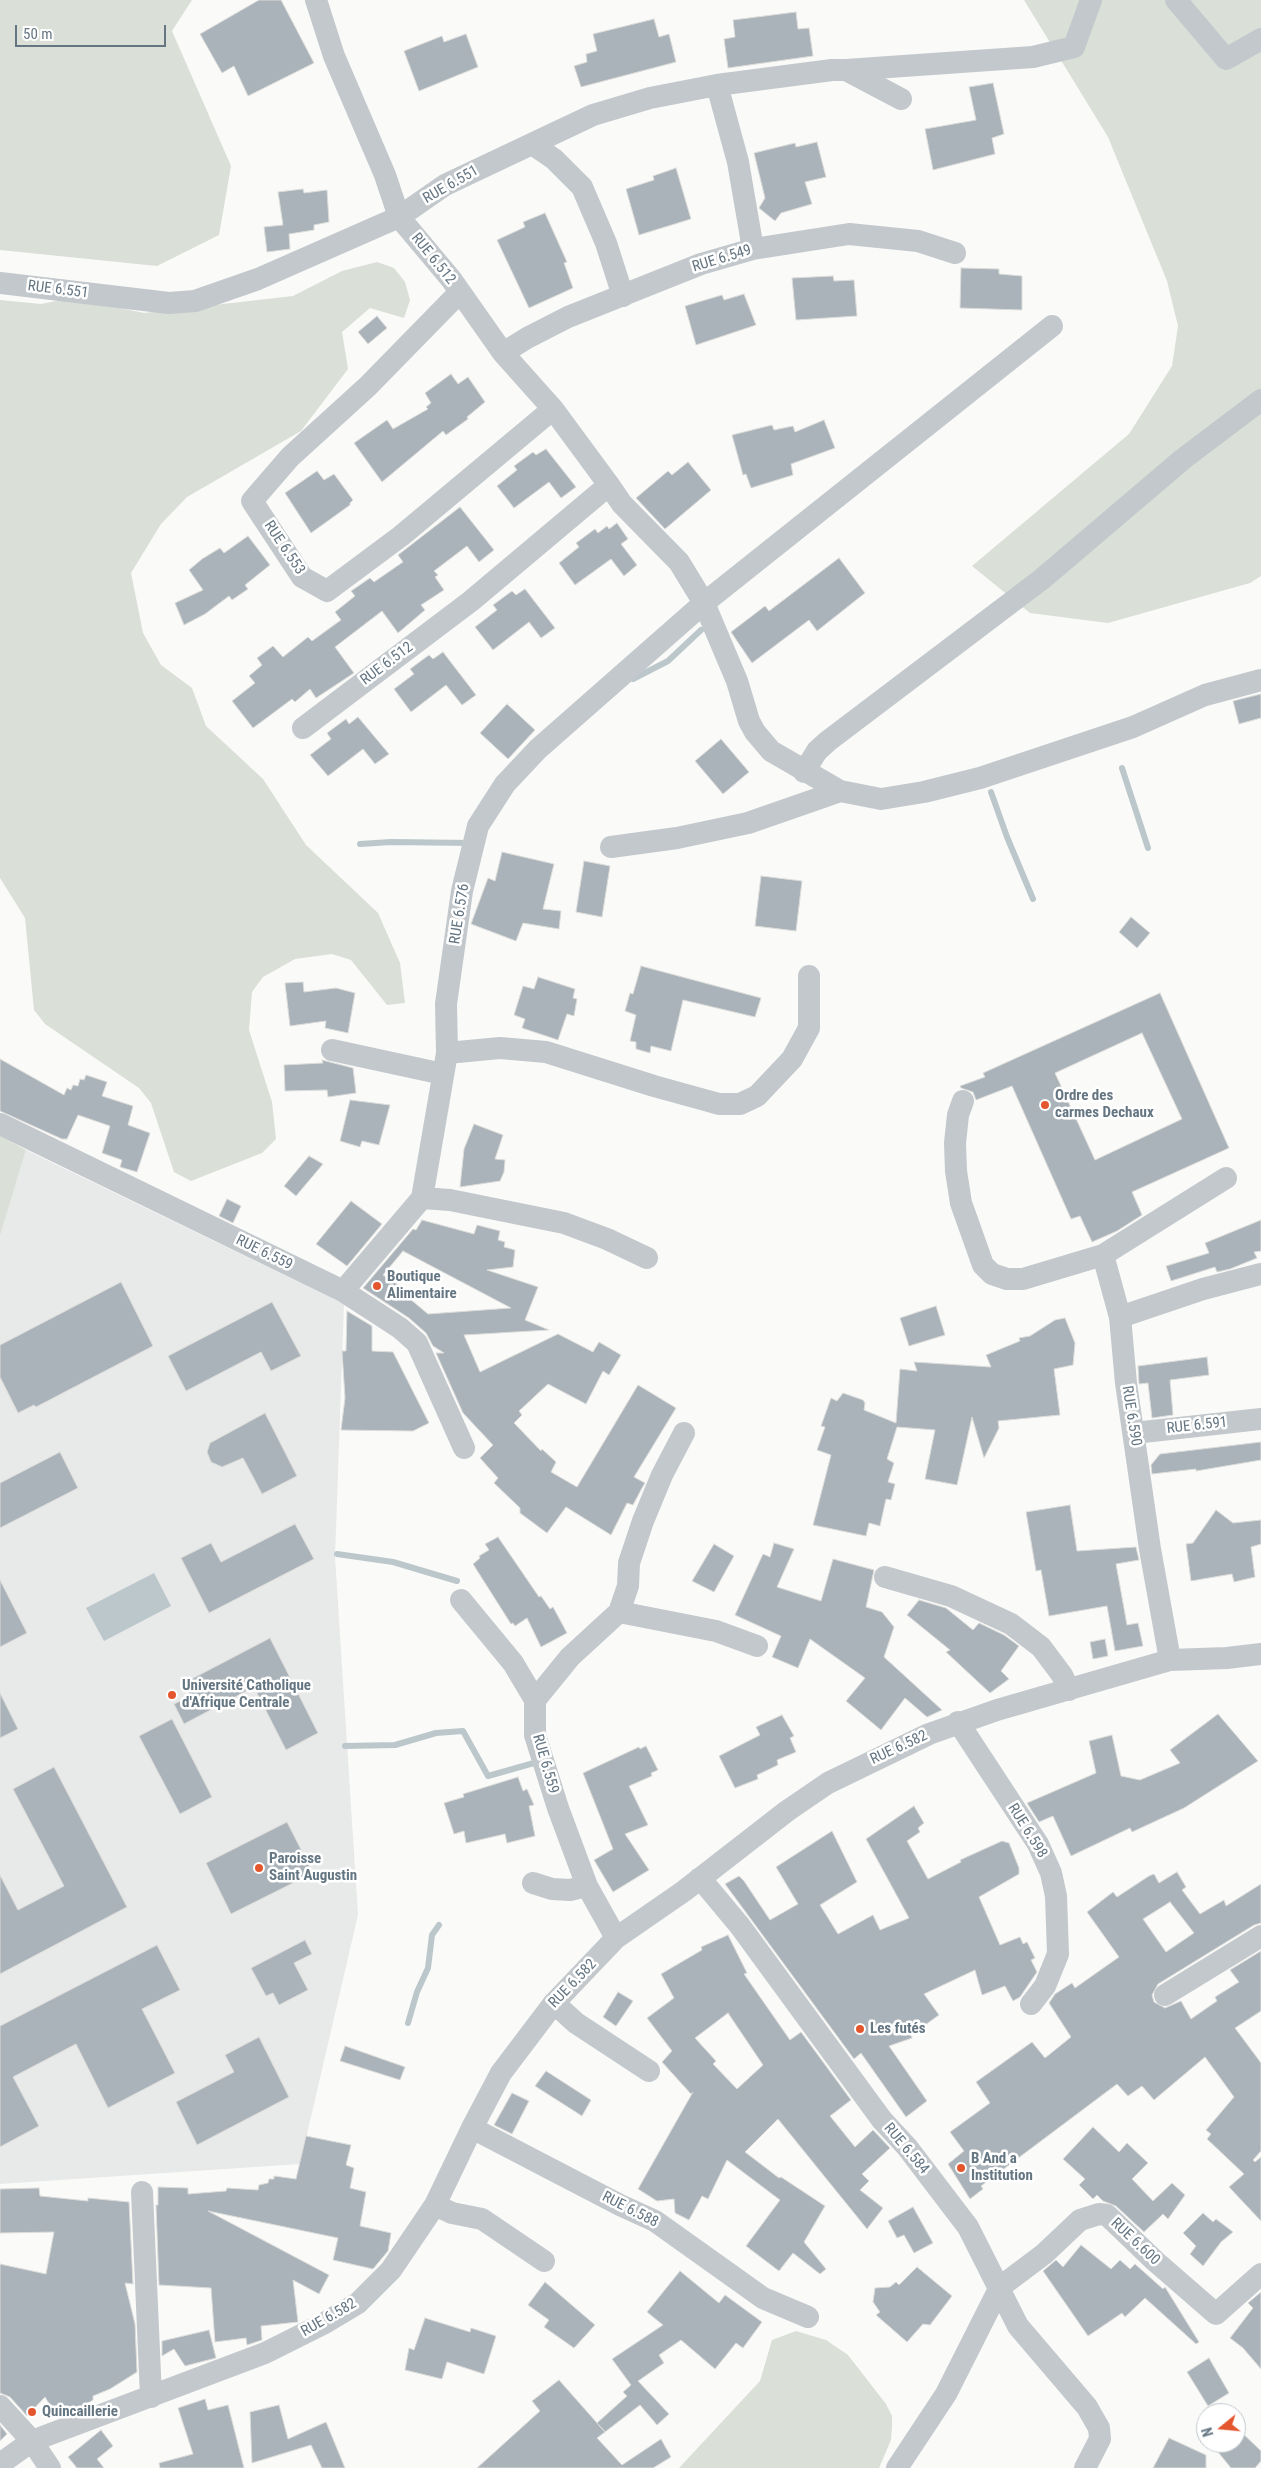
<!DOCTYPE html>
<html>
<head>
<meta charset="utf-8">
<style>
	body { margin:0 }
	#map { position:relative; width:1261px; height:2468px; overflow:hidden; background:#fafaf8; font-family:"Roboto Condensed",sans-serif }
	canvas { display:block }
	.north { position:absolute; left:1196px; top:2403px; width:50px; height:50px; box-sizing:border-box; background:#fff; border:1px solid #c1c8cd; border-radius:50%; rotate:253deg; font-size:14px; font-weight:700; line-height:20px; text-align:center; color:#657683 }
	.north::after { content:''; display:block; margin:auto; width:18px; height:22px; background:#e4572e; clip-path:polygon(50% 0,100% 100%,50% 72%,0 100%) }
	.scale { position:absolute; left:15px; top:25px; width:151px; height:22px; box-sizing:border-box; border:2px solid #657683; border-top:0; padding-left:6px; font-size:15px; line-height:18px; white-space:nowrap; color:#657683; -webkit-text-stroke:4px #fff; paint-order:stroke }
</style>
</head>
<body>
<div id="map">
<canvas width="1261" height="2468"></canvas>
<div class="north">N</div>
<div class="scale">50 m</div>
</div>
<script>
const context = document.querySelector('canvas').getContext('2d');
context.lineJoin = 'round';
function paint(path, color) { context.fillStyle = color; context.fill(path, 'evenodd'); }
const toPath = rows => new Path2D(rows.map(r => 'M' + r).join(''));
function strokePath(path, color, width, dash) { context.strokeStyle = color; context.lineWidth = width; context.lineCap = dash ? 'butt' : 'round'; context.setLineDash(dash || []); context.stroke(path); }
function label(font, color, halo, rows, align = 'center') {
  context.font = font + ' "Roboto Condensed",sans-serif'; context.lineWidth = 5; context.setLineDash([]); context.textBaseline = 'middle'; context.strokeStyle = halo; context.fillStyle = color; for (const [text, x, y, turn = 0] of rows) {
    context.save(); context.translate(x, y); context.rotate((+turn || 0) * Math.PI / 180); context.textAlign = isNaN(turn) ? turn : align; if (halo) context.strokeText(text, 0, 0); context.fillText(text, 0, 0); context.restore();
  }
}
const built = toPath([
	[26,1150,344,1304,335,1557,358,1915,300,2164,0,2184,0,1233]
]);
const green = toPath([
	[0,0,192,0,172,31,231,166,219,235,157,266,0,250],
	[1024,0,1261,0,1261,576,1250,583,1108,623,1030,613,972,566,1129,434,1172,366,1178,326,1167,281,1108,137],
	[377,262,394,268,405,282,410,300,404,318,370,308,342,332,348,369,301,431,187,497,161,524,131,573,143,633,161,665,192,688,206,726,263,779,306,845,378,913,400,963,405,1003,387,1005,351,960,332,954,295,959,263,977,252,992,249,1030,272,1102,276,1139,262,1153,191,1181,174,1172,151,1103,139,1088,45,1024,34,1010,25,918,0,878,0,300,41,304,71,298,144,313,293,296,342,271],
	[0,1136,26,1150,0,1235],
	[796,2331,826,2340,848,2355,886,2404,892,2416,892,2426,891,2440,879,2468,679,2468,760,2381,772,2340]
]);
const water = toPath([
	[154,1573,171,1606,104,1641,86,1608]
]);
const stream = toPath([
	[633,679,668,661,701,630],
	[1122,768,1148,848],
	[991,792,1007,837,1033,899],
	[360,844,391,842,471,843],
	[337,1554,393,1562,457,1581],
	[345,1746,395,1745,436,1733,463,1731,488,1776,534,1763],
	[408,2023,417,1992,428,1968,432,1935,439,1925]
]);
const building = toPath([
	[259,0,281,0,314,63,248,96,234,66,222,73,200,34,259,0],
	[796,12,798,29,809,28,813,56,728,68,724,39,735,37,733,20,796,12],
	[654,19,659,37,669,34,676,62,581,87,574,66,587,62,586,54,597,51,593,34,654,19],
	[466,34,478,67,419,91,404,51,442,36,444,42,466,34],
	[993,83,1004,134,992,138,995,154,933,170,925,129,976,120,969,87,993,83],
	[817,142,826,177,805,182,812,204,781,213,775,221,759,208,765,198,754,153,795,143,796,147,817,142],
	[676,168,691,219,639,235,626,189,654,180,653,176,676,168],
	[303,189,304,193,327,190,329,222,314,225,314,230,289,234,290,249,267,252,264,227,283,225,278,192,303,189],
	[545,213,567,262,564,263,573,288,529,308,497,240,525,227,523,222,545,213],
	[961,268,999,269,999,274,1022,276,1022,310,960,308,961,268],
	[833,276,834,281,854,280,857,316,796,320,792,278,833,276],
	[744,294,756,325,696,345,685,306,722,295,724,300,744,294],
	[377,316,387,328,368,344,358,332,377,316],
	[451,374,458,384,468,377,485,402,467,417,468,419,446,435,443,431,382,482,354,443,387,420,393,429,428,409,426,407,431,403,425,393,451,374],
	[824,420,835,448,791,464,793,475,751,488,746,474,743,475,732,435,772,425,774,430,793,426,795,432,824,420],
	[546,449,576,487,561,498,549,482,514,508,497,486,517,470,514,466,533,452,536,455,546,449],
	[688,462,711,490,665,529,636,498,668,471,672,475,688,462],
	[317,471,324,480,334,474,353,500,350,503,350,505,311,533,285,493,317,471],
	[460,507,494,550,479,562,467,546,434,571,438,575,435,577,444,590,421,605,425,610,398,633,382,611,335,647,354,673,316,698,310,689,295,702,292,699,253,728,232,701,255,683,249,676,262,665,257,658,273,646,283,657,308,637,312,641,341,620,335,612,355,596,351,591,370,578,374,582,403,562,398,555,460,507],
	[617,523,628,539,621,544,637,565,624,576,611,559,575,585,559,563,579,547,576,543,595,529,598,533,607,526,609,529,617,523],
	[248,536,270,565,245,585,248,589,232,600,229,596,205,614,184,625,175,603,203,590,189,570,202,559,220,548,224,553,248,536],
	[839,558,865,593,817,631,809,620,752,663,731,632,765,606,769,611,839,558],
	[525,589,555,628,541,638,529,622,493,650,475,627,497,610,493,605,512,591,516,595,525,589],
	[443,652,476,695,462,705,446,685,411,712,394,689,414,674,410,669,429,655,433,659,443,652],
	[1261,694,1261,718,1239,724,1233,701,1261,694],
	[507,704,535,730,508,759,480,733,507,704],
	[358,717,389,754,375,764,363,749,328,776,310,755,331,739,327,733,346,719,349,724,358,717],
	[721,739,749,772,723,794,695,761,721,739],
	[502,852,554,864,543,909,561,911,559,929,523,923,516,941,471,924,488,878,495,881,502,852],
	[584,861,610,866,602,917,576,912,584,861],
	[761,876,802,881,796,931,755,926,761,876],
	[1131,917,1150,933,1137,948,1119,932,1131,917],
	[641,966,761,998,755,1017,683,1000,671,1051,651,1046,650,1053,636,1049,636,1042,630,1041,636,1015,625,1011,630,993,633,994,641,966],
	[538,977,575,989,573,998,577,999,574,1016,567,1014,558,1040,522,1028,525,1019,514,1015,523,986,534,989,538,977],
	[303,982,304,992,336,988,355,993,348,1033,325,1028,326,1021,290,1026,285,983,303,982],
	[1160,993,1229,1148,1132,1192,1142,1215,1117,1231,1092,1242,1080,1216,1071,1219,1012,1086,976,1100,973,1092,961,1088,960,1086,985,1077,983,1073,1160,993],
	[1142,1033,1182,1119,1095,1160,1055,1073,1142,1033],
	[0,1059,64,1095,67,1088,71,1090,73,1085,78,1086,80,1079,84,1080,86,1075,107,1082,102,1096,133,1106,128,1125,150,1133,137,1172,120,1167,122,1160,102,1153,110,1126,78,1115,67,1139,62,1139,0,1111,0,1059],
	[322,1060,353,1068,356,1093,328,1097,327,1090,285,1091,284,1065,323,1063,322,1060],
	[350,1100,390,1105,379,1145,362,1141,360,1147,340,1141,350,1100],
	[474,1124,503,1135,495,1159,505,1160,504,1172,500,1181,460,1187,464,1149,474,1124],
	[309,1156,323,1164,296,1196,284,1186,309,1156],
	[227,1199,241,1206,233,1223,219,1216,227,1199],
	[351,1201,382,1224,347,1266,316,1244,351,1201],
	[422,1220,474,1234,477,1225,500,1231,498,1240,505,1242,504,1247,515,1250,513,1267,487,1270,538,1287,525,1320,549,1330,464,1335,480,1372,558,1334,593,1352,599,1342,621,1355,609,1375,603,1371,586,1404,548,1384,519,1411,522,1415,514,1423,541,1451,542,1449,556,1462,551,1472,577,1487,638,1385,676,1408,634,1477,645,1483,642,1488,633,1505,627,1503,611,1535,566,1507,547,1533,520,1513,520,1508,494,1483,498,1478,480,1458,493,1445,463,1413,436,1353,444,1353,433,1346,426,1333,409,1318,363,1288,413,1229,416,1230,422,1220],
	[403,1251,511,1308,428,1314,410,1299,414,1295,383,1275,403,1251],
	[1261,1220,1261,1251,1254,1252,1257,1258,1230,1269,1217,1272,1215,1267,1171,1281,1166,1266,1209,1253,1205,1243,1261,1220],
	[121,1282,153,1346,36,1407,34,1405,18,1413,0,1377,0,1345,121,1282],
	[272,1302,301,1356,271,1371,261,1352,186,1391,168,1356,272,1302],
	[936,1306,945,1335,909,1346,900,1318,936,1306],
	[347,1311,372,1326,372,1351,393,1352,429,1423,413,1431,341,1430,345,1398,342,1351,346,1351,347,1311],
	[1065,1318,1075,1343,1073,1365,1054,1369,1060,1415,998,1421,999,1428,984,1458,972,1417,957,1485,925,1479,935,1430,897,1427,887,1459,894,1463,888,1482,895,1484,891,1500,886,1499,880,1526,869,1523,866,1536,813,1525,831,1455,817,1450,825,1427,821,1426,831,1398,837,1401,843,1393,863,1400,865,1403,864,1410,896,1423,900,1369,917,1371,914,1362,991,1367,986,1355,1020,1341,1019,1338,1030,1336,1055,1320,1065,1318],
	[1207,1357,1209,1375,1170,1380,1173,1415,1152,1418,1148,1383,1139,1384,1138,1366,1207,1357],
	[265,1413,297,1476,262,1494,243,1458,222,1467,211,1462,207,1452,210,1443,265,1413],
	[1261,1442,1261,1460,1196,1471,1196,1469,1152,1474,1151,1465,1160,1454,1261,1442],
	[60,1452,78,1488,0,1528,0,1483,60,1452],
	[1070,1505,1077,1551,1136,1547,1139,1560,1116,1564,1127,1625,1138,1623,1143,1646,1115,1651,1107,1606,1049,1616,1041,1570,1036,1571,1026,1512,1070,1505],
	[1216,1510,1233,1523,1261,1520,1261,1544,1251,1547,1255,1577,1234,1582,1232,1574,1191,1581,1186,1544,1193,1543,1216,1510],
	[295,1524,314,1559,209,1613,181,1558,211,1543,221,1562,295,1524],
	[498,1537,539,1597,541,1596,550,1609,553,1607,567,1633,541,1647,527,1618,515,1626,513,1623,511,1624,473,1564,480,1558,479,1556,489,1550,485,1544,498,1537],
	[774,1543,794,1549,777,1587,821,1601,833,1559,874,1570,866,1607,882,1612,894,1627,884,1657,942,1710,927,1717,905,1698,881,1730,846,1701,865,1678,810,1639,798,1668,772,1657,781,1636,735,1615,763,1554,770,1557,774,1543],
	[714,1544,734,1556,714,1592,692,1581,714,1544],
	[0,1580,27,1633,0,1647,0,1580],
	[919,1600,946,1608,973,1630,979,1623,1004,1635,1019,1646,1001,1671,1009,1679,990,1693,946,1652,950,1650,907,1615,919,1600],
	[270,1638,318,1733,286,1750,254,1687,184,1724,174,1704,191,1696,184,1683,270,1638],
	[1105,1639,1108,1656,1093,1659,1090,1642,1105,1639],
	[0,1693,18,1729,0,1738,0,1693],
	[1218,1714,1258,1761,1184,1808,1132,1832,1130,1828,1071,1856,1053,1816,1039,1822,1027,1803,1096,1773,1089,1741,1112,1735,1121,1776,1140,1780,1180,1763,1170,1750,1218,1714],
	[782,1715,794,1736,790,1738,796,1752,777,1760,778,1765,757,1775,758,1779,735,1788,719,1756,760,1735,756,1727,782,1715],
	[172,1719,212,1797,180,1814,139,1736,172,1719],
	[646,1746,658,1770,651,1773,652,1776,629,1786,648,1825,625,1834,649,1870,613,1892,594,1860,613,1849,583,1773,639,1747,640,1749,646,1746],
	[54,1767,127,1907,0,1974,0,1875,18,1910,64,1886,13,1789,54,1767],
	[518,1777,523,1791,527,1789,534,1805,529,1806,535,1836,507,1843,505,1834,466,1843,464,1831,454,1834,444,1803,464,1797,463,1794,518,1777],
	[914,1806,924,1823,918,1828,920,1832,907,1841,928,1879,961,1862,960,1860,1002,1841,1009,1843,1019,1868,1019,1874,979,1897,1000,1945,1020,1937,1023,1944,1027,1942,1035,1958,1031,1960,1037,1972,1020,1997,1013,2001,1005,1986,982,1995,975,1970,924,1994,939,2015,911,2035,912,2038,889,2046,927,2101,906,2117,861,2053,854,2059,725,1884,739,1876,744,1881,770,1920,798,1904,776,1867,832,1831,857,1882,820,1905,838,1934,873,1915,880,1930,909,1918,866,1839,914,1806],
	[287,1822,313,1873,231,1914,206,1863,287,1822],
	[1177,1872,1186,1887,1182,1890,1200,1914,1224,1900,1226,1906,1261,1884,1261,1923,1254,1925,1158,1984,1152,1995,1154,2002,1165,2008,1181,2001,1191,2019,1217,2001,1215,1997,1239,1982,1230,1970,1261,1951,1261,2011,1235,2028,1261,2063,1261,2151,1253,2160,1255,2162,1261,2157,1261,2221,1229,2187,1244,2174,1207,2139,1211,2134,1206,2130,1234,2097,1205,2057,1154,2100,1142,2086,1128,2096,1117,2084,981,2186,983,2189,970,2199,948,2164,964,2151,950,2132,990,2103,976,2082,1032,2042,1045,2058,1071,2037,1049,2003,1055,1994,1072,1983,1075,1988,1119,1957,1087,1912,1113,1892,1117,1897,1149,1876,1154,1874,1159,1883,1177,1872],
	[1170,1902,1194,1933,1166,1952,1143,1919,1170,1902],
	[728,1935,747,1973,744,1974,790,2040,801,2032,851,2100,830,2116,855,2147,873,2130,890,2148,862,2174,869,2181,860,2190,883,2208,867,2229,778,2119,745,2152,779,2178,781,2177,825,2206,804,2242,826,2269,820,2274,793,2253,779,2271,746,2246,780,2200,727,2160,708,2199,702,2196,689,2220,675,2213,674,2199,657,2201,638,2189,693,2092,691,2094,662,2062,672,2051,647,2018,674,1998,661,1974,702,1950,701,1947,728,1935],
	[728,2013,763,2065,737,2089,713,2064,716,2061,695,2038,728,2013],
	[305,1940,312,1954,294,1963,308,1990,279,2005,273,1993,266,1996,251,1968,305,1940],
	[157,1945,180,1990,142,2009,175,2073,108,2108,76,2044,13,2077,39,2126,0,2147,0,2026,157,1945],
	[618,1992,633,2001,616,2026,603,2017,618,1992],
	[259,2037,289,2097,197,2145,176,2102,234,2072,225,2055,259,2037],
	[345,2046,405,2067,400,2080,340,2061,345,2046],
	[546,2071,591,2100,582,2116,535,2086,546,2071],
	[512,2093,529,2101,512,2134,494,2125,512,2093],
	[1093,2127,1119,2152,1127,2143,1148,2163,1132,2179,1153,2201,1172,2183,1185,2195,1168,2219,1163,2214,1144,2232,1116,2206,1103,2201,1097,2195,1093,2199,1079,2185,1085,2179,1063,2159,1093,2127],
	[306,2136,351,2145,346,2165,354,2168,350,2188,366,2192,360,2226,391,2233,388,2251,373,2269,333,2260,338,2238,208,2211,329,2275,319,2294,293,2280,298,2322,261,2326,262,2340,247,2345,246,2338,215,2342,211,2288,159,2285,156,2205,158,2205,158,2187,188,2188,188,2194,226,2191,227,2188,258,2190,259,2185,268,2183,269,2179,274,2179,274,2176,296,2179,306,2136],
	[39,2188,40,2196,88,2201,88,2198,129,2202,133,2284,125,2283,135,2324,137,2372,110,2389,93,2396,93,2400,75,2411,57,2417,45,2397,27,2416,10,2397,0,2393,0,2264,46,2274,54,2232,0,2233,0,2189,39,2188],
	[913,2207,933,2243,914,2253,904,2235,897,2238,888,2221,913,2207],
	[1203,2213,1213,2222,1216,2219,1233,2232,1221,2242,1203,2266,1190,2254,1196,2246,1183,2233,1203,2213],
	[1081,2245,1111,2269,1120,2260,1130,2269,1135,2264,1163,2289,1165,2287,1199,2342,1196,2344,1145,2298,1125,2317,1122,2313,1088,2336,1043,2271,1056,2260,1063,2267,1081,2245],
	[917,2267,952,2296,930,2325,923,2324,907,2342,876,2315,880,2312,873,2302,875,2288,890,2287,896,2282,899,2285,917,2267],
	[680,2271,719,2303,725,2295,762,2322,743,2348,736,2343,715,2369,681,2340,659,2355,664,2363,638,2381,669,2414,657,2425,640,2405,605,2432,597,2423,627,2396,623,2392,631,2385,612,2359,663,2325,647,2312,680,2271],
	[545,2282,595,2325,574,2348,544,2327,549,2320,528,2305,545,2282],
	[1261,2292,1261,2369,1243,2348,1230,2338,1253,2308,1248,2303,1261,2292],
	[425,2318,470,2332,471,2328,496,2336,484,2374,447,2362,442,2379,405,2370,409,2348,414,2350,425,2318],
	[209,2330,216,2358,185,2366,174,2349,162,2356,162,2341,209,2330],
	[1209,2358,1229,2393,1208,2406,1187,2372,1209,2358],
	[559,2380,605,2432,597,2438,622,2465,661,2439,671,2457,653,2468,477,2468,540,2411,532,2401,559,2380],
	[205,2399,208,2410,228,2405,244,2468,160,2468,159,2463,193,2454,178,2408,205,2399],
	[279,2405,288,2439,326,2422,345,2468,322,2468,311,2445,252,2463,250,2412,279,2405],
	[0,2425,7,2434,0,2441,0,2425],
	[1236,2427,1261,2451,1261,2461,1255,2468,1231,2468,1214,2447,1218,2443,1236,2443,1236,2427],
	[101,2430,113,2446,97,2459,104,2468,77,2468,68,2457,101,2430],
	[1169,2438,1206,2455,1206,2468,1153,2468,1169,2438]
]);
const minor = toPath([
	[1176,0,1226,59,1261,39],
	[846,70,1033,57,1074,47,1091,0],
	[717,85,738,162,753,249],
	[532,144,554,159,582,187,606,243,623,296],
	[0,283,169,303,195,301,258,279,399,217,445,185,593,115,650,98,717,85,832,70,846,70,901,99],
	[460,292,368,386,290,457,252,501,302,577,327,591,401,536,553,409],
	[503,353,527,338,568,317,701,264,753,249,849,234,918,241,955,253],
	[609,485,622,504,679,562,704,603,737,681,749,721,755,732,771,751,840,791,881,799,924,792,980,778,1133,727,1205,695,1261,680],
	[303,728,471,601,609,485,553,409,503,353,451,279,399,217,385,175,334,56,316,0],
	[804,772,817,751,828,741,1042,579,1183,459,1261,400],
	[611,847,677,838,748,823,840,791],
	[332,1050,443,1074],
	[447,1053,500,1048,546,1052,654,1086,719,1104,740,1104,757,1096,792,1059,809,1028,809,976],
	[963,1101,958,1115,955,1143,956,1171,961,1203,983,1265,992,1274,1007,1279,1023,1279,1103,1255,1226,1178],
	[0,1124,343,1291,400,1328,417,1343,464,1448],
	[422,1198,450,1200,564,1223,607,1239,647,1258],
	[1103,1255,1120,1317],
	[343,1291,422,1198,447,1053,446,1004,462,891,478,826,505,784,538,749,704,603,1052,326],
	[1134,1433,1261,1419],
	[885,1577,951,1596,1011,1624,1041,1647,1062,1675,1069,1690],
	[461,1600,513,1663,535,1700,535,1735,558,1808,587,1886,616,1938],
	[619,1612,716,1631,757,1646],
	[1170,1660,1150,1549,1126,1383,1120,1317,1203,1289,1261,1274],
	[535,1700,570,1657,619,1612,628,1586,629,1563,643,1521,662,1475,684,1433],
	[958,1722,1038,1844,1051,1873,1056,1896,1058,1954,1045,1986,1031,2004],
	[700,1878,740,1926,882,2120,907,2147,968,2227,1018,2326,1087,2407,1099,2428,1100,2439,1085,2468],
	[533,1883,552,1889,570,1890,587,1886],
	[1165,1995,1261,1936],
	[554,2003,576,2023,649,2071],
	[472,2128,620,2205,655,2221,763,2298,808,2317],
	[142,2192,151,2397],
	[435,2205,452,2213,482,2219,544,2261],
	[0,2406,32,2441,50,2468],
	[0,2464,32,2441,265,2353,323,2324,358,2303,391,2270,435,2205,472,2128,501,2073,554,2003,616,1938,684,1891,787,1811,828,1783,929,1734,997,1710,1170,1660,1227,1658,1261,1654],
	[897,2468,946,2394,1000,2287,1044,2254,1080,2220,1099,2214,1107,2215,1155,2261,1216,2314,1261,2274]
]);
const markers = [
	[1045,1105,5,"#e4572e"],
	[377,1286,5,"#e4572e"],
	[172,1695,5,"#e4572e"],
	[259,1868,5,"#e4572e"],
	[860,2029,5,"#e4572e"],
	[961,2168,5,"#e4572e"],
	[32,2412,5,"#e4572e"]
];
const streetNames = [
	["RUE 6.551",451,185,-30],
	["RUE 6.512",433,259,51],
	["RUE 6.549",722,259,-17],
	["RUE 6.551",58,290,7],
	["RUE 6.553",284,548,56],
	["RUE 6.512",387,664,-37],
	["RUE 6.576",460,914,-81],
	["RUE 6.559",264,1253,26],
	["RUE 6.590",1131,1416,81],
	["RUE 6.591",1197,1426,-6],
	["RUE 6.582",899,1748,-25],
	["RUE 6.559",545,1764,74],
	["RUE 6.598",1027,1831,58],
	["RUE 6.582",573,1984,-46],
	["RUE 6.584",906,2149,50],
	["RUE 6.588",630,2210,27],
	["RUE 6.600",1135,2242,43],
	["RUE 6.582",329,2318,-30]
];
const poiNames = [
	["Ordre des",1055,1096],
	["carmes Dechaux",1055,1113],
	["Boutique",387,1277],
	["Alimentaire",387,1294],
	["Université Catholique",182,1686],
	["d'Afrique Centrale",182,1703],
	["Paroisse",269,1859],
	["Saint Augustin",269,1876],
	["Les futés",870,2029],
	["B And a",971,2159],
	["Institution",971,2176],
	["Quincaillerie",42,2412]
];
paint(built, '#e8e9e9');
paint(green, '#dadfd7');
paint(water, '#bbc7cb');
strokePath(stream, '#bbc7cb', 6);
paint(building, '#aab3b9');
strokePath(building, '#dcdcda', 1);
strokePath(minor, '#c3c8cc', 22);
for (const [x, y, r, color] of markers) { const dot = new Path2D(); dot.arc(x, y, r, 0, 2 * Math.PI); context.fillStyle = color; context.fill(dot); strokePath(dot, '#fff', 2); }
label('15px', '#657683', '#fff', streetNames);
label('bold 15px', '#657683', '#fff', poiNames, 'left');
</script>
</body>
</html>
